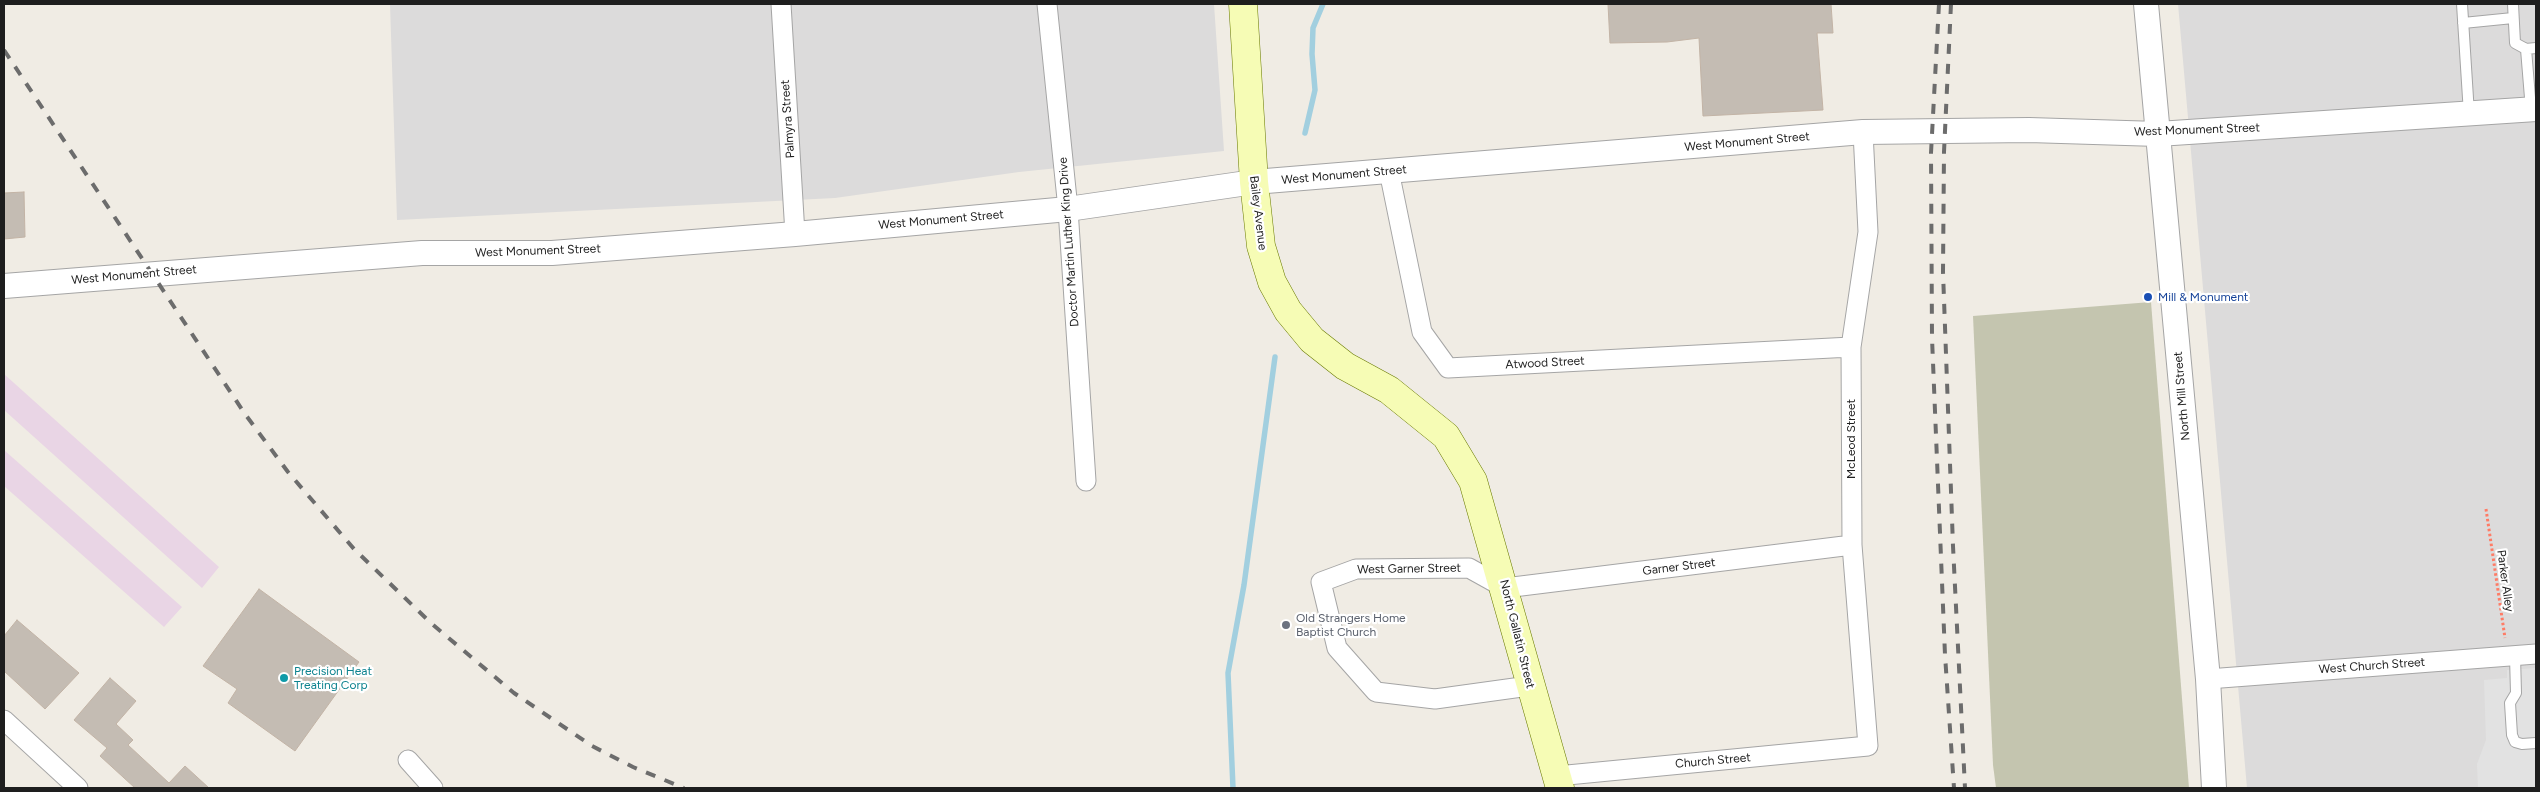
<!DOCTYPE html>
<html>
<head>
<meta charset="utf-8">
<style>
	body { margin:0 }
	#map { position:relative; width:2540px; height:792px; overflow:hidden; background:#f0ece4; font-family:Figtree,sans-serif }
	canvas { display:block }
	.frame { position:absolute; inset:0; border:5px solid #1e1e1e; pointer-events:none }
</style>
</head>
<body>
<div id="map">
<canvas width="2540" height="792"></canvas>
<div class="frame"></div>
</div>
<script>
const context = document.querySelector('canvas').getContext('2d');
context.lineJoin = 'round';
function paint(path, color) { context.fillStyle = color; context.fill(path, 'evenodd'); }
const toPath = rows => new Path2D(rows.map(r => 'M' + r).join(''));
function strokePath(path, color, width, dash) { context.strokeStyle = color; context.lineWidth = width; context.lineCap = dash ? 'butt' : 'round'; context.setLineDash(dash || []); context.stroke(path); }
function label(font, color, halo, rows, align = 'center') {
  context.font = font + ' Figtree,sans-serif'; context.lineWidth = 4.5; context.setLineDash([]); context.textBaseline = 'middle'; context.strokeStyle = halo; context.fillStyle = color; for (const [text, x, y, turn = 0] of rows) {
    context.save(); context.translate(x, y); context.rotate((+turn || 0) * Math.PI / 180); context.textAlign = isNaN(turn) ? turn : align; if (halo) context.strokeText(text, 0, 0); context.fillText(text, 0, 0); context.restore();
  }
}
const residential = toPath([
	[390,4,1214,4,1224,151,1019,172,835,198,397,220],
	[2178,4,2536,4,2536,788,2247,788]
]);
const industrial = toPath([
	[4,374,219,567,202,588,4,410],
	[4,450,182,607,164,627,4,486]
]);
const construction = toPath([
	[2151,302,2189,788,1996,788,1993,765,1973,316]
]);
const parking = toPath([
	[2536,668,2536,788,2478,788,2477,764,2486,740,2484,680,2507,678,2507,670]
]);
const stream = toPath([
	[1305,133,1315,90,1312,54,1313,28,1323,4],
	[1233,788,1228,673,1244,585,1275,357]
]);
const building = toPath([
	[1608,4,1831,4,1833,33,1817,33,1823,110,1703,116,1699,38,1667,42,1610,43,1608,4],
	[24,192,25,237,4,239,4,193,24,192],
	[259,589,359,662,295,751,228,703,237,689,203,666,259,589],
	[17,620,79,673,45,709,4,671,4,636,17,620],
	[110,678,136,701,116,724,133,740,128,745,169,783,185,766,209,788,135,788,100,756,107,748,74,720,110,678]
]);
const path = toPath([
	[2486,509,2505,638]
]);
const service = toPath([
	[2462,4,2469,114],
	[2513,4,2515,43,2526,49,2536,48],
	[2463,23,2513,18],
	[2526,49,2531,110],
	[2515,656,2516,693,2510,703,2512,735,2515,742,2522,744,2536,743]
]);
const minor = toPath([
	[781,4,795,234],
	[1047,4,1068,209,1086,481],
	[1389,171,1422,332,1448,368,1851,347],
	[2208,679,2536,654],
	[1529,686,1435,699,1376,692,1337,648,1321,582,1356,569,1469,568,1505,588,1852,545],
	[4,720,78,788],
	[408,760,433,788],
	[1557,776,1868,746,1852,545,1851,347,1868,232,1863,132]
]);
const tertiary = toPath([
	[2146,4,2208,679,2214,788],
	[4,286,422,253,552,253,795,234,1068,209,1254,182,1863,132,2029,130,2158,134,2536,109]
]);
const secondary = toPath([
	[1243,4,1254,182,1261,246,1272,282,1288,311,1312,340,1345,366,1389,390,1446,436,1473,481,1560,788]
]);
const rail = toPath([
	[1939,4,1931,153,1932,338,1945,655,1954,788],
	[1951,4,1944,152,1943,272,1953,546,1965,788],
	[4,50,245,414,288,472,354,549,432,624,514,693,592,746,633,767,684,788]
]);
const markers = [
	[2148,297,5,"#1a4fb4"],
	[1286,625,5,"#6b7280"],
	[284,678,5,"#0f9aa8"]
];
const streetNames = [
	["Palmyra Street",788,119,-94],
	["West Monument Street",2197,130,-2],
	["West Monument Street",1747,142,-5],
	["West Monument Street",1344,175,-5],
	["Bailey Avenue",1258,213,83],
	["West Monument Street",941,220,-5],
	["Doctor Martin Luther King Drive",1069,242,-94],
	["West Monument Street",538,251,-2],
	["West Monument Street",134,275,-5],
	["Atwood Street",1545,363,-3],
	["North Mill Street",2182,396,-95],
	["McLeod Street",1851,439,-90],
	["Garner Street",1679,567,-7],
	["West Garner Street",1409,569,-1],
	["Parker Alley",2505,581,82],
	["North Gallatin Street",1517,634,76],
	["West Church Street",2372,666,-4],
	["Church Street",1713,761,-5]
];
const transitNames = [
	["Mill & Monument",2158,297]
];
const worshipNames = [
	["Old Strangers Home",1296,618],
	["Baptist Church",1296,632]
];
const cultureNames = [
	["Precision Heat",294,671],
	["Treating Corp",294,685]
];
paint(residential, '#dcdbdb');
paint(industrial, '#e9d5e5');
paint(construction, '#c4c5af');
paint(parking, '#e2e2e2');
strokePath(stream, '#a2cfdf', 5.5);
paint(building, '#c4bcb3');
strokePath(building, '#c2b3a5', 1);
strokePath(service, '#a5a5a5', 12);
strokePath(minor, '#a5a5a5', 21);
strokePath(tertiary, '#a5a5a5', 26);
strokePath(secondary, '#697a00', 29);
strokePath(path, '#ff7b65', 3, [2.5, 2.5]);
strokePath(service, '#fff', 10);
strokePath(minor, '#fff', 19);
strokePath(tertiary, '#fff', 24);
strokePath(secondary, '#f6fcb5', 28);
strokePath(rail, '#6c6c6c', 4, [10, 10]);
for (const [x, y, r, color] of markers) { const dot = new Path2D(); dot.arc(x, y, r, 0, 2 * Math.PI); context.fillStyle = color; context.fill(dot); strokePath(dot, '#fff', 2); }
label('12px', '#1e1e1e', '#fff', streetNames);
label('12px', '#164399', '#fff', transitNames, 'left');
label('12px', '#5b616d', '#fff', worshipNames, 'left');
label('12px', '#0d838f', '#fff', cultureNames, 'left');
</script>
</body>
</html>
